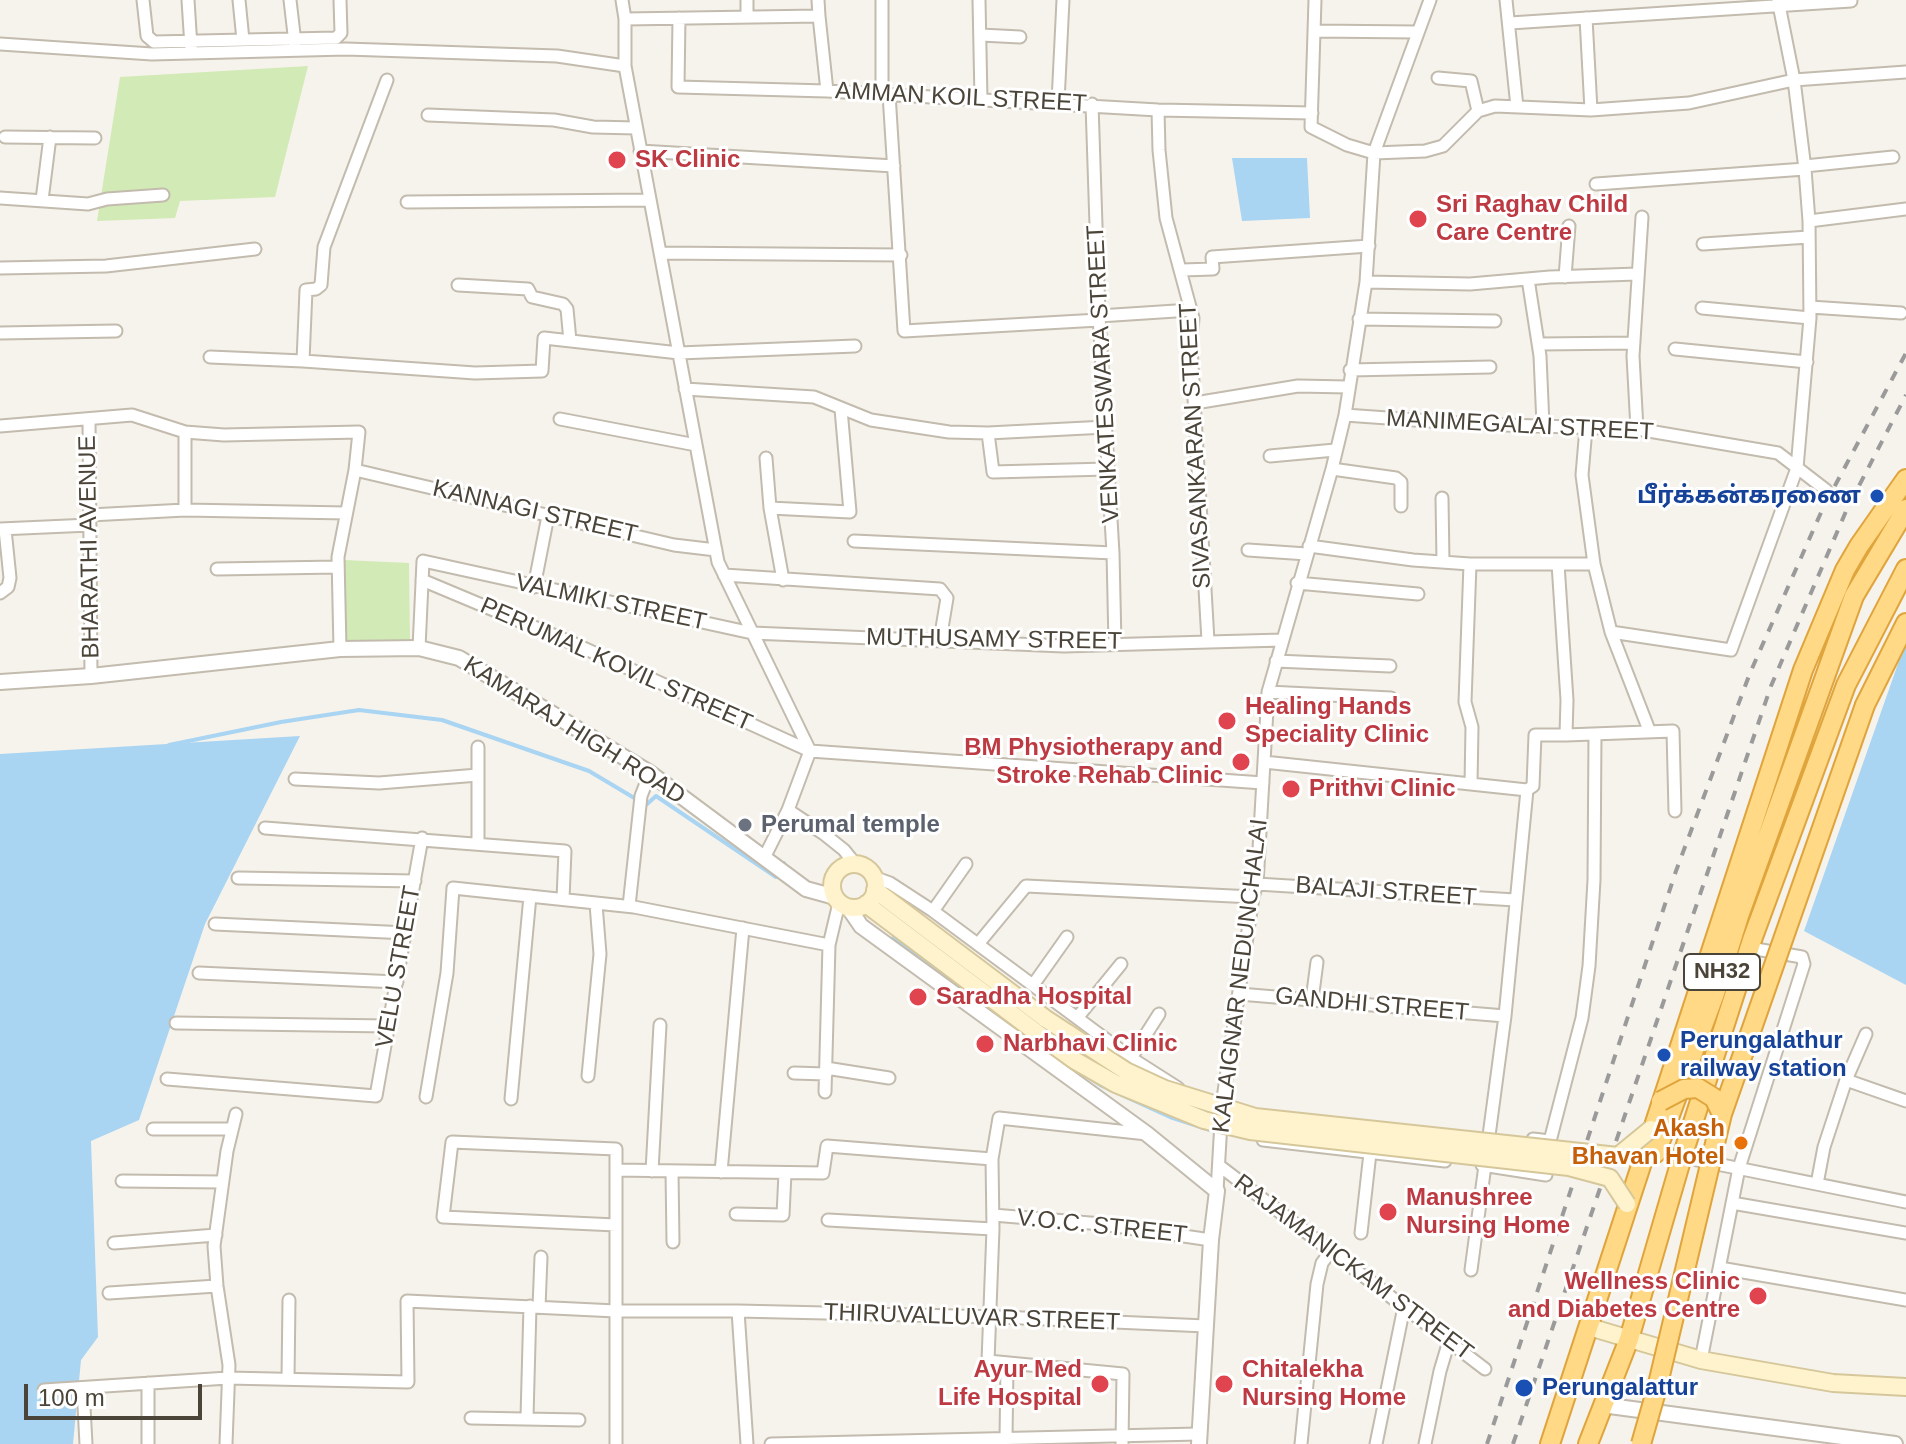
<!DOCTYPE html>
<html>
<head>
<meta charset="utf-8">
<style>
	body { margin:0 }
	#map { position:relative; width:1906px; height:1444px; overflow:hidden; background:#f6f3ec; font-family:Helvetica,sans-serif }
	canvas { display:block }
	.scale { position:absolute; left:24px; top:1384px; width:178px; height:36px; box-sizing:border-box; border:4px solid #4b4439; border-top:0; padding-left:10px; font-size:24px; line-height:28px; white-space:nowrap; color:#4b4439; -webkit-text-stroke:6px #fff; paint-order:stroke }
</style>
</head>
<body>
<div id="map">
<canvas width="1906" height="1444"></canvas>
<div class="scale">100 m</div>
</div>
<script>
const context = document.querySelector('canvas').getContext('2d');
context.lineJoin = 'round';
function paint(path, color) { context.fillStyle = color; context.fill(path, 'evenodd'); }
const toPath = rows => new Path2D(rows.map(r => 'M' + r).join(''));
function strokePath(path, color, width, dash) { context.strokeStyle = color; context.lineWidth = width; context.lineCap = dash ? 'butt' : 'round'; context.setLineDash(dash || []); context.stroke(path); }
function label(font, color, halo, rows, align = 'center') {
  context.font = font + ' Helvetica,"Noto Sans Tamil",sans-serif'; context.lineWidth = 6; context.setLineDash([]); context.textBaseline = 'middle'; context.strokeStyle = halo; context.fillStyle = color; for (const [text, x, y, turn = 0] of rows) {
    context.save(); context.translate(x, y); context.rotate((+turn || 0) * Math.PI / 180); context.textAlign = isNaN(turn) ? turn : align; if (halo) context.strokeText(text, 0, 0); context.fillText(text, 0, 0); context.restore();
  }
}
const green = toPath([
	[308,66,275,197,180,201,175,218,97,221,120,77],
	[344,560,409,563,410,644,346,646]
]);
const water = toPath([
	[1232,158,1307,158,1310,218,1242,221],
	[1906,641,1906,985,1804,931],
	[300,736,205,924,139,1120,91,1141,98,1337,81,1360,73,1444,0,1444,0,754]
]);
const stream = toPath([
	[169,745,281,722,359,710,442,720,589,771,646,805,656,796,776,877,784,863],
	[893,938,964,988],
	[1051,1053,1102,1086,1170,1117,1213,1131]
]);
const minor = toPath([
	[143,0,147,36,154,42,336,38,341,33,340,0],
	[188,0,191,47],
	[239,0,243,40],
	[290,0,295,43],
	[622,0,625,19,625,66,718,562,810,751,788,810,764,858],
	[747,0,747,17],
	[882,0,882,94],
	[979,0,981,99],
	[1430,0,1374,153,1425,151,1443,146,1478,111,1495,106,1591,110,1689,103,1794,80,1906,72],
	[1506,0,1517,107],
	[819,16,827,91],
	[679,18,678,87,827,91,1158,110,1312,113],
	[1586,18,1591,110],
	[625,19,819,16,818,0],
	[1510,23,1851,1],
	[1314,31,1417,32],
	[981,35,1020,37],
	[0,44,152,54,346,49,557,56,625,66],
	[1438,78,1471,81,1478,111],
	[889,94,904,331,1099,320],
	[1058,102,1063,0],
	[1092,104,1099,316,1113,553,1115,644],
	[1158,110,1159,150,1166,218,1193,318,1191,347,1208,641],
	[428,115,554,120,593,127,636,128],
	[5,137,95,138],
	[640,151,894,166],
	[1805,166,1893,157],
	[1596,184,1805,169],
	[0,198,88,204,107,199,163,195],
	[42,200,50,137],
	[407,202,650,200],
	[1809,221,1906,209],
	[1703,244,1809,237],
	[660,253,901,255],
	[0,268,106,266,255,249],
	[1182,270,1213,269,1212,257,1369,246],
	[1565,277,1569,226],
	[1528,279,1540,356,1543,425],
	[1366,282,1470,284,1550,277,1637,274],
	[458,285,528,289,532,297,563,304,567,309,570,341],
	[1810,307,1901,313],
	[1702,308,1810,318],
	[1099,316,1191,310],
	[1359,319,1495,321],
	[0,333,116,331],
	[1539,344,1634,343],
	[1675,349,1807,362],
	[210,357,303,361,475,373,542,371,544,338,679,353,855,346],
	[303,361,306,290,316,289,321,285,324,247,387,80],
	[1350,370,1490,367],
	[685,389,814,397,871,420,949,432,988,433,1106,427],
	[1195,403,1298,386,1348,387],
	[1345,415,1472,424,1637,429,1778,453,1826,490],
	[89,419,91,676],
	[560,419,696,445],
	[0,426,132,415,185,432,224,435,359,432,355,470,338,557,340,649],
	[1586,428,1582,475,1594,564,1611,632,1649,730],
	[1637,429,1633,356,1642,217],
	[988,433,993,472,1107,469],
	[1270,456,1335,450],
	[766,458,770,508],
	[1332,469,1396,478,1401,482,1401,506],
	[355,470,674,545,716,550],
	[1442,498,1443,562],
	[185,510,185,432],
	[90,515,185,510,346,513],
	[0,529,90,525],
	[854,541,1113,553],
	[1309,546,1413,560,1470,564,1594,564],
	[1248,550,1307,554],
	[1470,564,1465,702,1472,727,1471,784],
	[1558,564,1567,700,1566,735,1673,731,1675,811],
	[217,569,337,567],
	[724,575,940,589,947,598,940,640],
	[422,580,577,645,810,751,1263,783],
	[783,580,770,508,850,512,841,409],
	[1297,583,1418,594],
	[534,587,548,516],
	[0,593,8,587,10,578,5,529],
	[1611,632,1731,650,1797,468,1810,318,1809,221,1805,169,1794,80,1778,0],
	[419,648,423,561,752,633,1064,646,1282,640],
	[1276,661,1390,666],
	[1268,692,1391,698],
	[478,747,478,843],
	[1264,762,1527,790],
	[295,779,379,783,478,775],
	[788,810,824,834,844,850,856,865],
	[265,828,565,851,563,899],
	[873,877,890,883,933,911,1131,1058,1178,1088],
	[238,878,415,881],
	[1257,884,1515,900],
	[629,906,641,796,650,773],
	[933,911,966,864],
	[215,924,407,933],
	[978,944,1026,886,1253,897],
	[199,973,397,982],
	[1033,985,1067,937],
	[1239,994,1505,1016],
	[1312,1000,1317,962],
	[1077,1018,1121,964],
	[176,1023,389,1026],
	[1131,1058,1159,1014],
	[826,1068,889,1078],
	[794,1073,826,1074],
	[588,1076,600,954,596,904],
	[167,1079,376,1096,422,838],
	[1846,1080,1906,1101],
	[825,1092,829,945,839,903],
	[426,1097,447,973,453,888,634,907,829,945],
	[511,1099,530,896],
	[153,1129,232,1129],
	[1533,1139,1550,1141,1582,1018,1589,966,1594,880,1595,734],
	[1263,1140,1445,1161],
	[1682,1157,1906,1202],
	[1482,1165,1546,1175],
	[1221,1167,1485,1369],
	[616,1170,823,1173,827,1146,992,1159],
	[652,1171,660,1025],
	[672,1171,673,1242],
	[721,1172,743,928],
	[122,1181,222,1182],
	[1817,1184,1824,1147,1846,1080,1866,1034],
	[1217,1191,1222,1105,1253,897,1257,884,1268,692,1332,469,1345,415,1366,282,1374,153,1347,145,1311,127,1315,0],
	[1732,1203,1906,1233],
	[736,1214,783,1215,785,1173],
	[993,1215,1102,1224,1211,1240],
	[828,1220,993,1229],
	[1361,1233,1370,1153],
	[114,1243,216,1235],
	[1720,1268,1906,1300],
	[1471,1270,1505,1016,1527,790,1533,786,1535,735,1566,735],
	[109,1293,217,1286],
	[539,1307,541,1257],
	[738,1311,747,1444],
	[1701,1360,1739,1168,1804,964,1802,957,1750,948],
	[288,1379,289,1300],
	[83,1388,86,1444],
	[44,1390,228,1378,408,1382,407,1301,616,1311,738,1311,1000,1317,1206,1326],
	[527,1417,530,1306],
	[471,1418,579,1420],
	[1006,1439,1007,1365],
	[148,1444,148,1383],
	[226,1444,229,1365,217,1286,214,1246,227,1151,236,1114],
	[616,1444,616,1149,452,1142,443,1217,616,1225],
	[771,1444,1198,1434],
	[1122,1444,1123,1374,988,1361,993,1229,992,1159,999,1118,1147,1134],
	[1301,1444,1317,1284,1322,1263,1331,1251],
	[1376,1444,1404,1307],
	[1425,1444,1440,1371,1449,1341]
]);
const tertiary = toPath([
	[0,682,91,676,340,649,419,648,459,658,561,719,650,773,806,889,835,897],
	[848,907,861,926,1147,1134,1217,1191,1211,1240,1199,1444],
	[1602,1405,1895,1444]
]);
const secondary = toPath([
	'832 886a22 22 0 1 1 44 0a22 22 0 1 1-44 0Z',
	[875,890,1046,1019],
	[866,904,1037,1033],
	[1596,1329,1701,1360,1833,1383,1906,1387]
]);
const trunk = toPath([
	[1865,705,1906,623],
	[1656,1153,1714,996,1739,916,1854,596,1906,509],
	[1550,1444,1803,670,1845,570,1859,546,1906,479],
	[1588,1444,1629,1339,1682,1157,1753,937,1846,685,1906,569]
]);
const rail = toPath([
	[1487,1444,1676,871,1750,673,1823,508,1906,353],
	[1513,1444,1771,686,1847,509,1906,395]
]);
const secondaryBridge = toPath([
	[1046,1019,1126,1071,1165,1089,1255,1117,1618,1156,1651,1129],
	[1037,1033,1074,1060,1116,1084,1204,1120,1250,1131,1569,1167,1610,1178,1627,1204]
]);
const trunkBridge = toPath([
	[1661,1101,1684,1089,1698,1088,1714,1098,1722,1114],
	[1641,1444,1657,1388,1722,1114,1865,705]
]);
const markers = [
	[617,160,10,"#e0444e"],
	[1418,219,10,"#e0444e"],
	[1877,496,8,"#1a4fb4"],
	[1227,721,10,"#e0444e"],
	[1241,762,10,"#e0444e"],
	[1291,789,10,"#e0444e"],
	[745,825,8,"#6b7280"],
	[918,997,10,"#e0444e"],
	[985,1044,10,"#e0444e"],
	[1664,1055,8,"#1a4fb4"],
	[1741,1143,8,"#e8710a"],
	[1388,1212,10,"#e0444e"],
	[1758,1296,10,"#e0444e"],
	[1100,1384,10,"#e0444e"],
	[1224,1384,10,"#e0444e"],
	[1524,1388,10,"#1a4fb4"]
];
const shields = [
	[1722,972,76]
];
const shieldNames = [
	["NH32",1722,972]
];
const streetNames = [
	["AMMAN KOIL STREET",961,98,3],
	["VENKATESWARA STREET",1104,374,-93],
	["MANIMEGALAI STREET",1520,426,3],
	["SIVASANKARAN STREET",1196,446,-93],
	["KANNAGI STREET",535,512,13],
	["BHARATHI AVENUE",90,547,-91],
	["VALMIKI STREET",611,603,12],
	["MUTHUSAMY STREET",994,640,1],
	["PERUMAL KOVIL STREET",616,665,24],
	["KAMARAJ HIGH ROAD",574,731,32],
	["BALAJI STREET",1386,892,4],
	["VELU STREET",399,967,-80],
	["KALAIGNAR NEDUNCHALAI",1241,976,-83],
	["GANDHI STREET",1372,1005,5],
	["V.O.C. STREET",1102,1227,6],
	["RAJAMANICKAM STREET",1353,1268,37],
	["THIRUVALLUVAR STREET",972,1318,2]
];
const healthNames = [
	["SK Clinic",635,160],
	["Sri Raghav Child",1436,205],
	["Care Centre",1436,233],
	["Healing Hands",1245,707],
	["Speciality Clinic",1245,735],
	["BM Physiotherapy and",1223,748,"right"],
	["Stroke Rehab Clinic",1223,776,"right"],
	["Prithvi Clinic",1309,789],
	["Saradha Hospital",936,997],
	["Narbhavi Clinic",1003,1044],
	["Manushree",1406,1198],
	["Nursing Home",1406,1226],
	["Wellness Clinic",1740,1282,"right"],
	["and Diabetes Centre",1740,1310,"right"],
	["Ayur Med",1082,1370,"right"],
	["Life Hospital",1082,1398,"right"],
	["Chitalekha",1242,1370],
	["Nursing Home",1242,1398]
];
const transitNames = [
	["பீர்க்கன்கரணை",1861,496,"right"],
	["Perungalathur",1680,1041],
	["railway station",1680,1069],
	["Perungalattur",1542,1388]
];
const worshipNames = [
	["Perumal temple",761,825]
];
const foodNames = [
	["Akash",1725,1129],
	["Bhavan Hotel",1725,1157]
];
paint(green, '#d2eab5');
paint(water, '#a9d4f2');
strokePath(stream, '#a9d4f2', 4);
strokePath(minor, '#c2bbae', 15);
strokePath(tertiary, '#c2bbae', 18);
strokePath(secondary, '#d6c79b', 20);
strokePath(trunk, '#e0a43c', 22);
strokePath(minor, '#fff', 11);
strokePath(tertiary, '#fff', 14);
strokePath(secondary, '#fff3cd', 16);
strokePath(trunk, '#ffd985', 18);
strokePath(rail, '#9a9a9a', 4, [10, 10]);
strokePath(secondaryBridge, '#d6c79b', 20, []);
strokePath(trunkBridge, '#e0a43c', 22, []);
strokePath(secondaryBridge, '#fff3cd', 16);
strokePath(trunkBridge, '#ffd985', 18);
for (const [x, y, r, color] of markers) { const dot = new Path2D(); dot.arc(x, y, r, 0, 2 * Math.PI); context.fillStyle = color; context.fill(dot); strokePath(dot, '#fff', 3); }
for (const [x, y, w] of shields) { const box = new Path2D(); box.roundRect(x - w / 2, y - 18, w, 36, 6); context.fillStyle = '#fff'; context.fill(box); strokePath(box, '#4b4439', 2); }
label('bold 22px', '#4b4439', null, shieldNames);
label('24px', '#4b4439', '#fff', streetNames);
label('bold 24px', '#be3a42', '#fff', healthNames, 'left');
label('bold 24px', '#164399', '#fff', transitNames, 'left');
label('bold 24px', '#5b616d', '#fff', worshipNames, 'left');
label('bold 24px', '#c56008', '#fff', foodNames, 'right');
</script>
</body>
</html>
